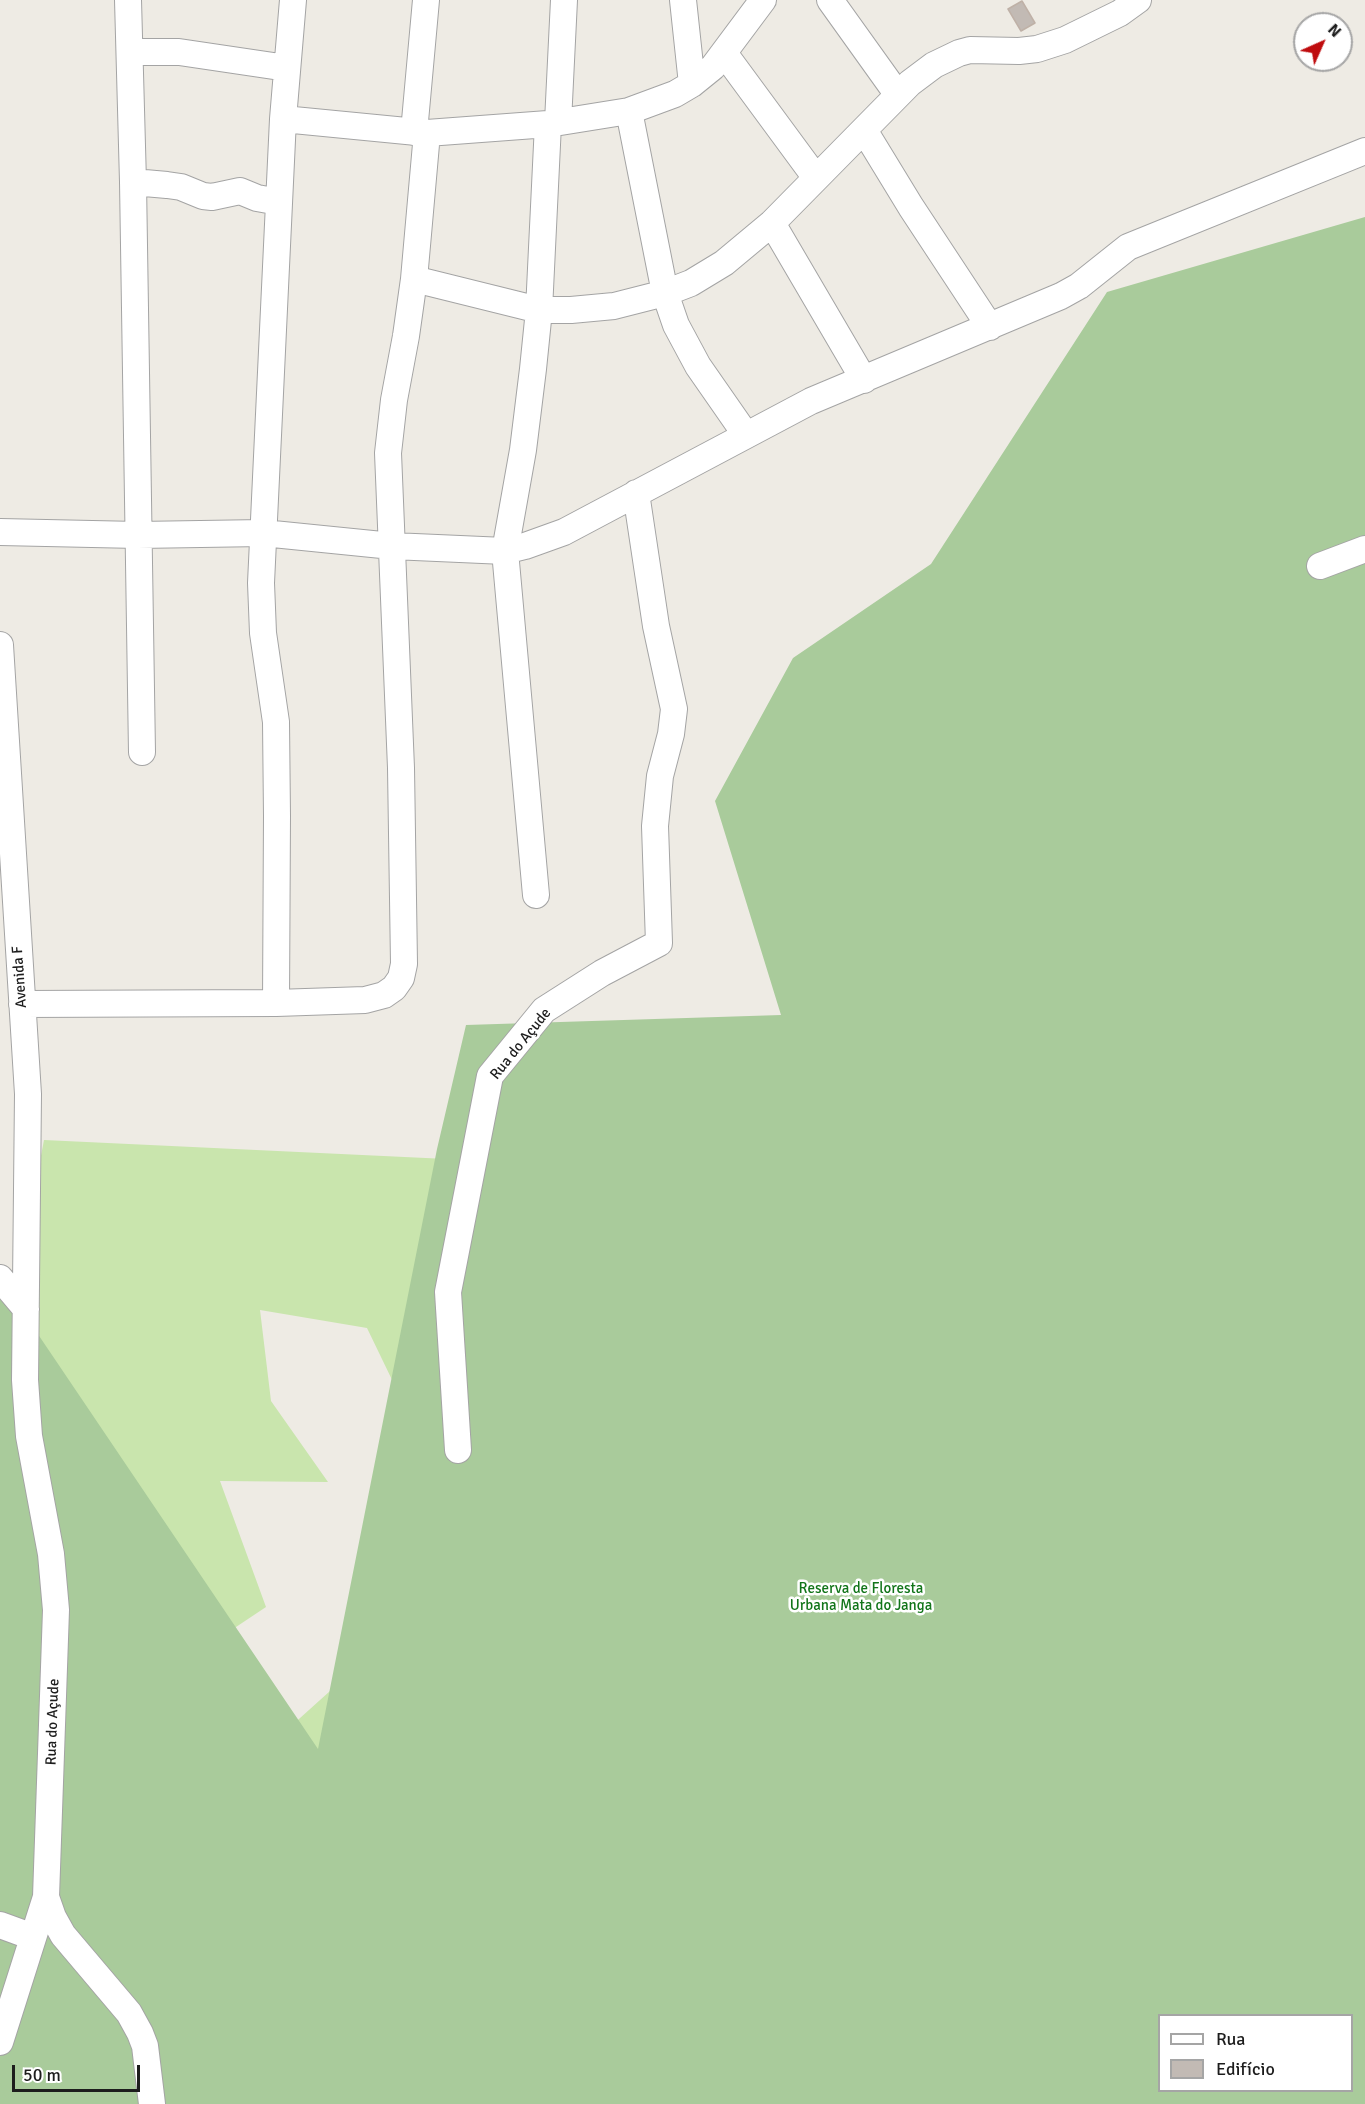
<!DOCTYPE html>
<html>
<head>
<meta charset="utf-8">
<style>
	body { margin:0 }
	#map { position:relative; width:1365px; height:2104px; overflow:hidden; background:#eeebe4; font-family:Signika,sans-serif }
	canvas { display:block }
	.legend { position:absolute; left:1158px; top:2014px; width:195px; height:78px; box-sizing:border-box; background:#fff; border:2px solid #a5a5a5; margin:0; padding:8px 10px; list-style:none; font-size:18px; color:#1d1d1d }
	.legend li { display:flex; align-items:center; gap:12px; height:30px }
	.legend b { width:30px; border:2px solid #a5a5a5 }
	.north { position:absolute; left:1293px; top:12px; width:60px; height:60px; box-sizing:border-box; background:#fff; border:2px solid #a5a5a5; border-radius:50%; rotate:45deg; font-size:16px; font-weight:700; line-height:24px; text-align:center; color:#1d1d1d }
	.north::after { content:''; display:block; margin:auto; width:21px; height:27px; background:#bf0c0e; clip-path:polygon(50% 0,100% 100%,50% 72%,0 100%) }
	.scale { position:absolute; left:12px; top:2065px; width:128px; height:27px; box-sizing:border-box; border:3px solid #1d1d1d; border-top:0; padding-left:8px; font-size:18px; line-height:21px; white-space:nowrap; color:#1d1d1d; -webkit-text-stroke:4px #fff; paint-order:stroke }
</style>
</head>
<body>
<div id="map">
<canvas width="1365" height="2104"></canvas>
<ul class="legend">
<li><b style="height:8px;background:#fff"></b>Rua</li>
<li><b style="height:16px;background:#c2bab4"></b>Edifício</li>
</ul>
<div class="north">N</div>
<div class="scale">50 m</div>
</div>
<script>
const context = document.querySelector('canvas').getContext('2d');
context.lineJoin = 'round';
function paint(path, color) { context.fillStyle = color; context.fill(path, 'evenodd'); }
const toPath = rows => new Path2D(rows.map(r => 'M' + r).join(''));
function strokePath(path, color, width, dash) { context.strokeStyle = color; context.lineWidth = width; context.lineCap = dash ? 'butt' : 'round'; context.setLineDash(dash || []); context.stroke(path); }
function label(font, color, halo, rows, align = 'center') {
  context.font = font + ' Signika,sans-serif'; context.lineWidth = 5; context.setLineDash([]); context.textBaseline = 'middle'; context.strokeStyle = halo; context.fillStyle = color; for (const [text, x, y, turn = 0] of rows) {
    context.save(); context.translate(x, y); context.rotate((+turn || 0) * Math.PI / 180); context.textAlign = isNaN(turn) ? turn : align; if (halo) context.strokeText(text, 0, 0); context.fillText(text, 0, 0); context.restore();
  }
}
const grass = toPath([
	[44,1140,638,1168,1365,1381,1365,1441,545,1751,229,1782,380,1646,451,1502,367,1328,260,1310,271,1401,328,1482,220,1481,266,1607,206,1647,0,1368]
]);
const forest = toPath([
	[1365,217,1365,2104,0,2104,0,1278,318,1749,437,1149,466,1025,781,1015,715,801,793,658,931,564,1107,292],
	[1160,2016,1352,2016,1352,2090,1160,2090]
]);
const building = toPath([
	[1022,1,1035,23,1021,31,1008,9,1022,1]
]);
const minor = toPath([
	[128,0,133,182,142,752],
	[683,0,692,84],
	[830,0,898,95],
	[130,52,179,52,287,68],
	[724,53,816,178],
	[629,111,665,293,676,325,698,366,746,435],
	[283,119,427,133,548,124,629,111,675,94,692,84,713,67,763,0],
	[558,122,564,0],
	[864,130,911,207,990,327],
	[414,132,426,0],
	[133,182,167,185,181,187,203,196,212,197,240,191,257,198,279,202],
	[772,223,864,380],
	[414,279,539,310,571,310,614,306,665,293,691,283,724,263,772,223,910,83,934,65,959,53,970,50,1019,51,1037,49,1065,40,1120,13,1138,0],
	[0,532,138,535,263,533,392,546,505,551,525,546,564,532,811,401,1061,296,1079,286,1128,247,1365,151],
	[1320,566,1365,549],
	[0,645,28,1094,25,1380,29,1436,51,1554,56,1610,46,1897,53,1917,63,1935,129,2013,140,2033,145,2046,152,2104],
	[536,895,505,551,523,450,533,369,539,310,548,124],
	[276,1003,277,816,276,722,263,633,261,583,283,119,293,0],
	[22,1004,276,1003,365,1000,384,995,394,988,401,978,404,964,401,768,388,453,394,400,406,336,414,279,427,133],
	[0,1278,26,1309],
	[458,1450,448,1292,490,1076,544,1010,602,973,659,943,655,826,660,776,671,734,674,709,656,626,636,493],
	[0,1925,33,1937],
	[0,2042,46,1897]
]);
const streetNames = [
	["Avenida F",20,977,-94],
	["Rua do Açude",521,1044,-51],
	["Rua do Açude",53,1722,-88]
];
const parkNames = [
	["Reserva de Floresta",861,1589],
	["Urbana Mata do Janga",861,1606]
];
paint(grass, '#c9e5ad');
paint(forest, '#a9cb9b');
paint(building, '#c2bab4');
strokePath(building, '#bfb1a7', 1.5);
strokePath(minor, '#a4a4a4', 28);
strokePath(minor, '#fff', 26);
label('15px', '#1d1d1d', '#fff', streetNames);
label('15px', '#12751a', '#fff', parkNames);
</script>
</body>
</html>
